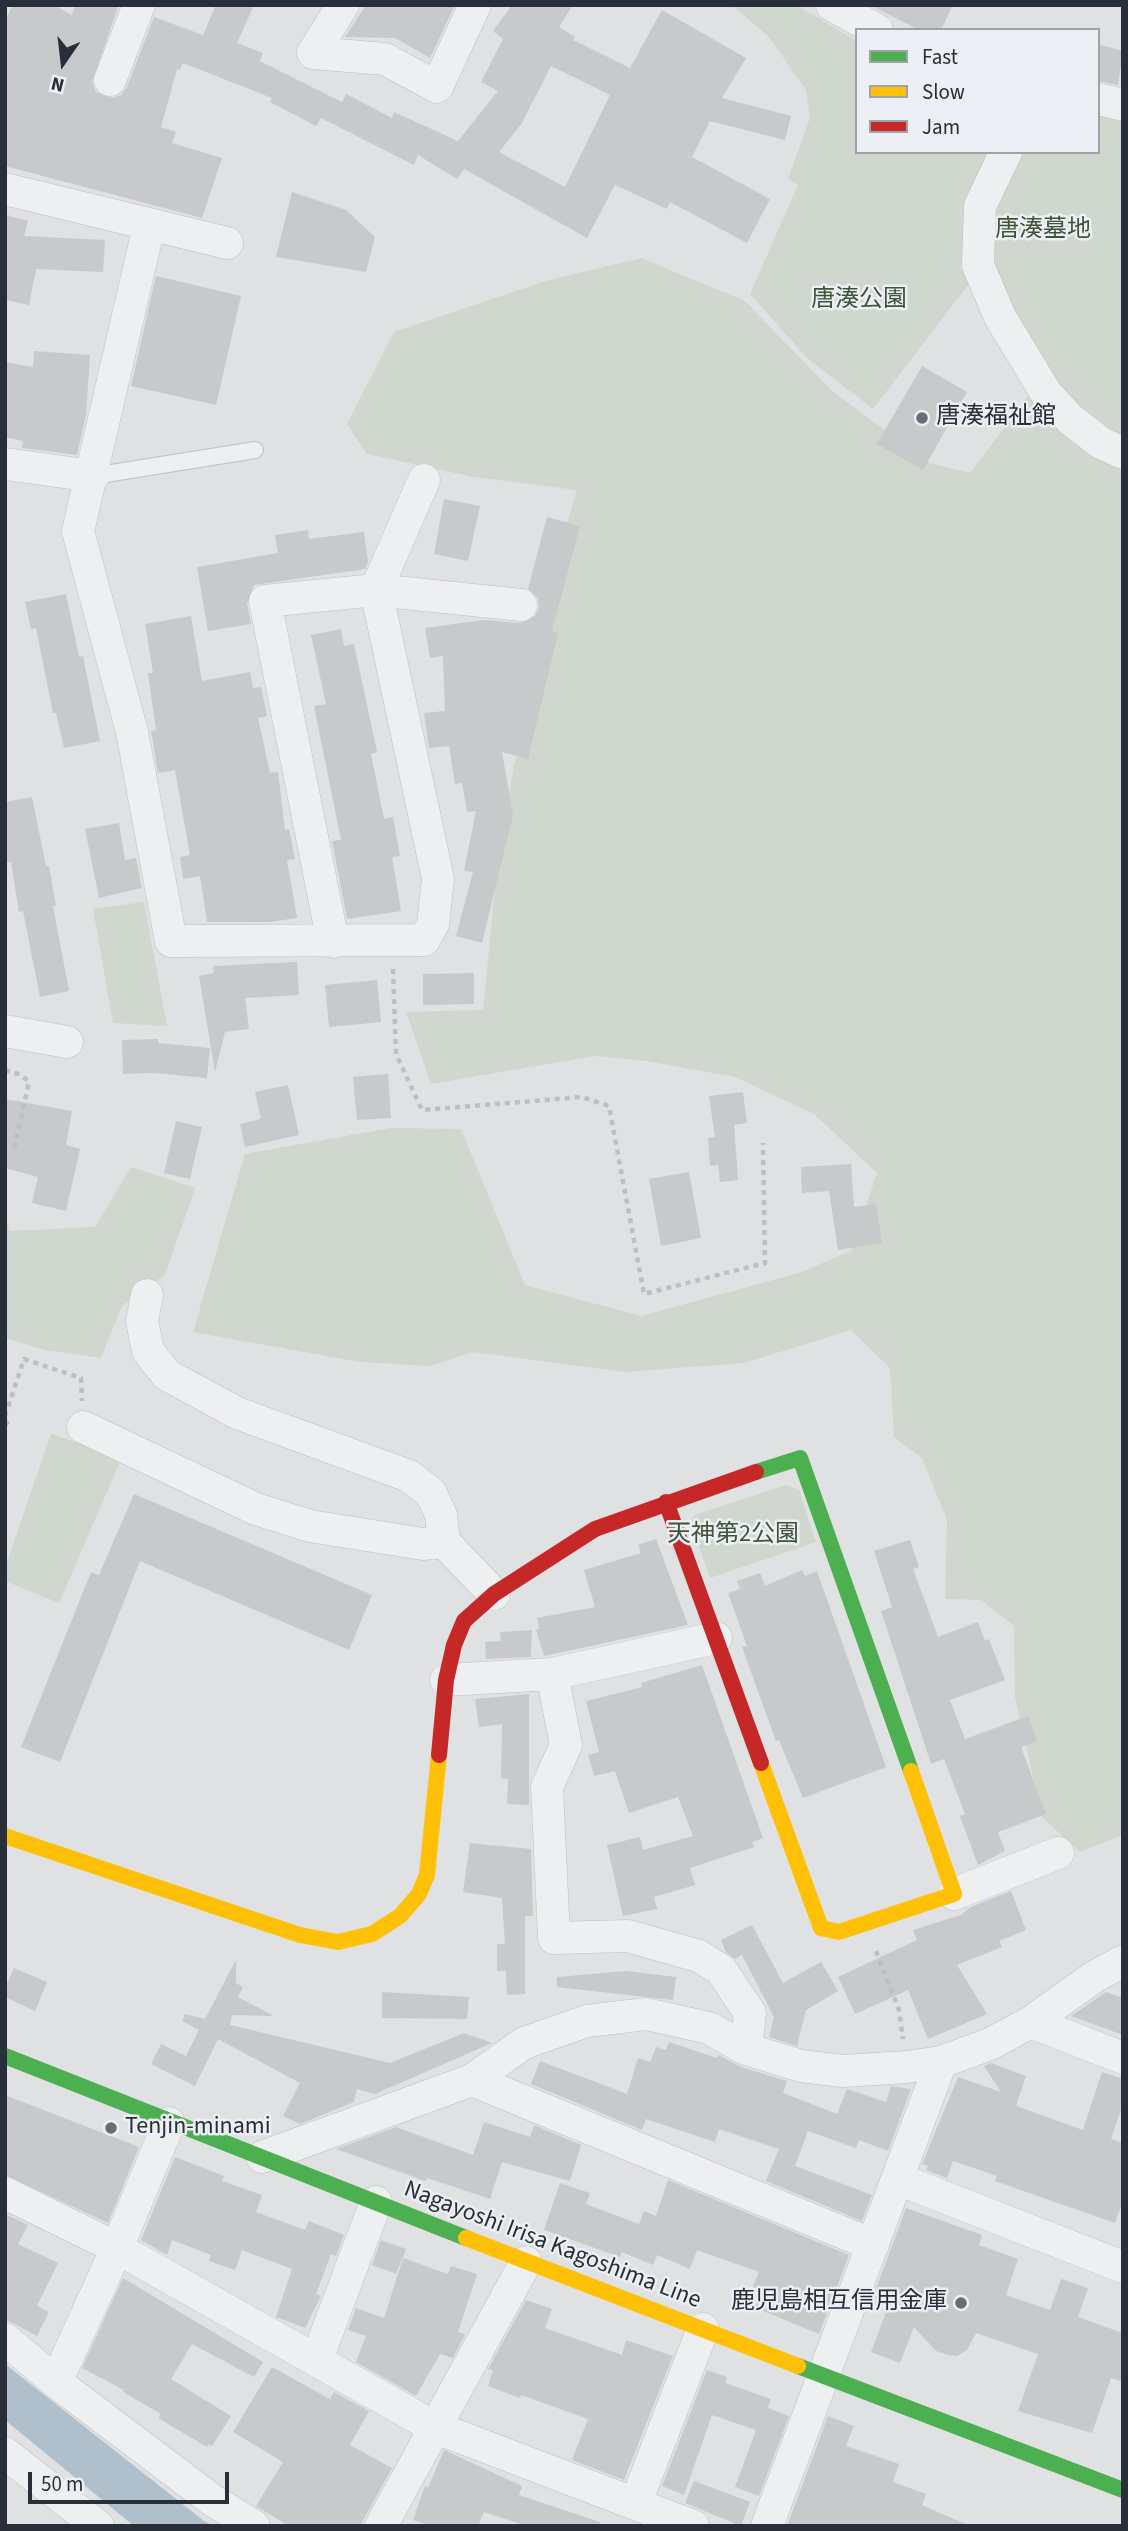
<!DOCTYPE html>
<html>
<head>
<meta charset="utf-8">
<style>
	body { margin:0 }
	#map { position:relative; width:1128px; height:2531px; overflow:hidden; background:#dfe1e3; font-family:"Source Sans 3",sans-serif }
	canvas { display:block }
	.frame { position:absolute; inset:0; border:7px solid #282f39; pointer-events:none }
	.legend { position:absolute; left:855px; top:28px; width:245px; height:126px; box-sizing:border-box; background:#eceff3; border:2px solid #9ea2a9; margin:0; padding:9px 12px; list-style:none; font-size:21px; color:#282f39 }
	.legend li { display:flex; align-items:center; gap:14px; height:35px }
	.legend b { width:35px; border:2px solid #9ea2a9 }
	.north { position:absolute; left:28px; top:28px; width:70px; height:70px; -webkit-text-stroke:5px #eceff3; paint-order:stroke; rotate:194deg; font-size:19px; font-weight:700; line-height:28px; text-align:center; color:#282f39 }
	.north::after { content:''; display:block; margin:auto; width:24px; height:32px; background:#282f39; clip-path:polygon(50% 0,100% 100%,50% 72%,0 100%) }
	.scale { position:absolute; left:28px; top:2472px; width:201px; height:32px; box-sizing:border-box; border:4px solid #282f39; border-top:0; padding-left:9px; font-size:21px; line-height:24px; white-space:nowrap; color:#282f39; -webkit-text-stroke:5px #eceff3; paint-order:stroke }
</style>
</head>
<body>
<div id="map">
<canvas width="1128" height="2531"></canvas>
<div class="frame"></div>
<ul class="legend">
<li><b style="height:9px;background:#4caf50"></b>Fast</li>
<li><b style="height:9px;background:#ffc107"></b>Slow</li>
<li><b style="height:9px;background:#c62828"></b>Jam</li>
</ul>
<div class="north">N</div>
<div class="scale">50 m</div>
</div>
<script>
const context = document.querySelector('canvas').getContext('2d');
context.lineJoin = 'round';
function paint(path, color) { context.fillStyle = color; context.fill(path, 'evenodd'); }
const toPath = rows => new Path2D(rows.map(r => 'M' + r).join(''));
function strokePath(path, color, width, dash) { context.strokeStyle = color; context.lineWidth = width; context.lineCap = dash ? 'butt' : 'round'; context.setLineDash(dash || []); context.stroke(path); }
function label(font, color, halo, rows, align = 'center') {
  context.font = font + ' "Source Sans 3","Noto Sans JP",sans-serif'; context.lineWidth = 5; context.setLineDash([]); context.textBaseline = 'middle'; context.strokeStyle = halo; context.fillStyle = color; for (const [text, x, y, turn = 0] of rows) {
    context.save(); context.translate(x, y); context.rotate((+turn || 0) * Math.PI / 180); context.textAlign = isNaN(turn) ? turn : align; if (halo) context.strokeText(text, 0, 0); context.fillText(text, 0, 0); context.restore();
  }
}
const green = toPath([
	[732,5,796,5,857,41,857,152,1098,152,1098,114,1123,119,1123,442,1110,437,1059,388,1002,298,959,264,969,284,873,409,807,358,750,294,798,185,788,179,810,118,806,90,769,37],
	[641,258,745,301,831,390,929,463,970,473,1030,394,1123,464,1123,1835,1080,1852,1042,1817,1015,1697,1014,1626,981,1600,945,1599,947,1520,922,1458,894,1437,890,1368,851,1330,744,1363,625,1372,473,1352,431,1366,360,1362,193,1332,245,1154,391,1128,461,1129,525,1285,641,1316,799,1273,851,1251,877,1173,814,1114,735,1077,646,1061,595,1056,431,1084,406,1012,483,1010,496,879,514,765,538,703,539,613,577,490,474,477,367,454,347,424,394,332,546,281],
	[144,902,167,1026,113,1023,93,909],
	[131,1167,195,1188,165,1275,122,1306,101,1358,45,1350,5,1338,5,1206,9,1231,95,1227],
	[51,1434,122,1457,59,1603,5,1581,5,1568],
	[786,1485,799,1490,816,1542,710,1578,691,1524,694,1515]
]);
const water = toPath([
	[5,2364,204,2521,214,2526,134,2526,5,2420]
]);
const building = toPath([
	[13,5,54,5,72,15,75,5,118,7,92,82,96,92,112,98,121,95,127,87,154,17,203,35,216,5,254,5,237,43,263,53,260,61,342,102,346,94,392,118,394,112,458,141,498,91,481,82,503,39,493,31,512,5,573,5,559,27,575,37,573,40,630,68,662,10,746,58,722,98,791,116,785,140,710,121,692,157,770,199,747,243,670,202,667,209,615,185,587,238,464,169,457,179,418,155,414,165,321,118,316,126,270,102,272,98,183,63,180,70,177,69,161,127,176,132,172,143,222,158,202,218,5,166,5,21],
	[551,66,610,95,565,187,499,152,522,123],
	[366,5,455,5,430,58,395,38,345,37],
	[870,5,953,5,941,30,919,30],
	[1098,44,1123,51,1118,85,1098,81],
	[292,192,346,210,375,237,366,272,276,257],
	[5,215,28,221,24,236,105,240,103,272,36,269,29,305,5,300],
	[156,276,241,296,216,405,131,386],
	[34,351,90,355,86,415,77,455,22,448,23,441,5,437,5,362,33,367],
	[922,366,967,392,923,470,877,444],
	[444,499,480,506,468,561,434,554],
	[547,517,580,526,552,631,558,633,528,759,502,752,513,815,482,943,456,936,473,872,464,871,476,811,467,812,462,783,455,784,449,746,429,748,424,713,445,711,443,656,430,658,425,628,483,620,520,623,535,616,539,608,538,598,528,589],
	[308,530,309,539,364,532,368,562,365,569,254,585,247,604,251,624,208,631,197,567,278,553,275,535],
	[66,594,79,657,83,656,100,741,64,748,56,713,53,713,36,628,31,629,25,602],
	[191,616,202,681,250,672,253,688,261,687,267,716,258,718,270,773,278,772,285,830,289,829,295,859,287,860,297,918,270,922,207,922,200,876,183,879,180,857,190,855,175,770,158,773,151,731,156,730,148,673,153,673,145,624],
	[341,629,344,646,354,644,377,752,371,754,384,819,393,817,400,856,392,857,401,911,347,919,332,841,341,840,314,706,326,704,311,635],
	[32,797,46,866,49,866,56,906,53,906,69,991,40,997,23,911,19,912,11,862,5,863,5,802],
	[119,823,125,860,136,858,142,888,99,898,85,829],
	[297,962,299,995,245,998,249,1029,225,1032,215,1072,199,976,214,973,213,966],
	[474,973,474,1004,423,1005,423,974],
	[377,980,381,1022,329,1027,325,985],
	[158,1039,158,1043,210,1048,207,1078,154,1073,123,1074,122,1040],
	[388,1074,391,1118,357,1120,353,1077],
	[288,1085,299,1135,245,1147,240,1124,261,1119,255,1092],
	[743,1092,747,1123,734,1125,738,1180,720,1182,718,1165,710,1166,708,1138,715,1137,709,1096],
	[5,1099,72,1111,66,1145,80,1149,66,1211,32,1203,38,1177,5,1168],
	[176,1121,202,1127,190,1179,164,1173],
	[851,1164,854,1207,876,1204,882,1243,838,1250,829,1191,802,1193,801,1167],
	[689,1172,701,1238,661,1246,649,1179],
	[134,1494,372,1595,349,1650,140,1561,60,1762,21,1747,91,1572,99,1575],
	[656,1539,688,1625,544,1656,536,1629,539,1629,537,1618,595,1607,584,1570,641,1553,638,1545],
	[910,1540,919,1567,913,1569,938,1637,978,1622,985,1641,989,1639,1005,1680,950,1700,965,1739,1028,1716,1037,1741,1021,1747,1046,1814,998,1832,1005,1851,978,1865,960,1816,965,1814,944,1759,931,1764,881,1611,892,1607,874,1551],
	[802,1570,805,1576,817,1571,886,1767,803,1798,779,1740,776,1741,742,1647,747,1646,728,1593,740,1589,737,1581,760,1573,765,1586],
	[532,1630,531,1657,486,1659,485,1642,501,1641,500,1632],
	[702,1665,763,1838,752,1842,754,1847,690,1868,695,1885,654,1897,657,1909,623,1916,607,1845,640,1837,643,1850,693,1836,678,1797,629,1813,615,1771,594,1776,588,1755,599,1752,586,1701,642,1687,641,1683],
	[529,1694,529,1805,507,1804,508,1779,501,1778,502,1724,479,1727,475,1699],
	[470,1843,531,1849,533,1916,525,1916,525,1994,507,1995,506,1971,497,1971,497,1944,505,1944,502,1898,463,1892],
	[1011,1891,1026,1930,999,1941,1002,1947,957,1965,987,2014,928,2039,908,1990,855,2014,838,1977,917,1940,913,1930,961,1915,971,1907],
	[752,1925,783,1983,821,1962,838,1991,806,2010,797,2046,769,2037,774,2017,742,1955,735,1959,726,1952,721,1940],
	[236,1960,236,1983,243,1987,238,1997,274,2016,232,2015,230,2025,390,2063,464,2033,492,2043,375,2094,357,2089,354,2102,300,2124,283,2116,300,2083,218,2039,195,2086,151,2064,161,2044,186,2056,199,2030,182,2021,185,2014,205,2019],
	[14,1968,47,1982,35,2011,5,1997,5,1988],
	[626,1971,676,1977,673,2000,557,1987,557,1977],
	[382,1992,469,1997,467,2019,382,2018],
	[1106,1992,1123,1998,1123,2035,1071,2016],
	[669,2042,717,2058,719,2055,741,2067,787,2081,783,2093,837,2114,847,2089,886,2102,891,2086,911,2089,888,2151,859,2140,856,2148,808,2131,795,2166,872,2195,862,2221,766,2181,779,2149,719,2129,715,2142,646,2119,642,2130,531,2084,540,2061,627,2094,638,2058,650,2062,656,2047,666,2050],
	[991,2063,1026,2076,1016,2106,1083,2130,1102,2072,1123,2079,1123,2104,1111,2139,1123,2143,1123,2201,1115,2223,995,2181,997,2176,953,2161,947,2178,926,2170,928,2166,922,2164,958,2077,1001,2092,984,2066],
	[5,2095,139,2147,108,2223,5,2175],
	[484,2122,530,2137,534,2125,581,2145,570,2181,502,2162,490,2199,427,2178,425,2181,336,2149,396,2127,473,2155],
	[175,2157,224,2176,222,2181,262,2195,256,2212,305,2230,309,2221,344,2235,336,2256,331,2254,316,2294,321,2296,305,2328,276,2317,292,2269,242,2250,235,2270,209,2261,211,2255,172,2240,167,2255,141,2240],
	[668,2180,849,2255,819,2334,746,2304,759,2272,697,2250,690,2269,657,2255,653,2265,622,2252,620,2257,544,2230,560,2183,590,2193,586,2204,639,2224,644,2211,656,2216],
	[906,2208,982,2235,979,2245,1018,2259,1006,2295,1050,2310,1061,2279,1088,2288,1078,2317,1123,2333,1123,2382,1111,2378,1092,2433,1018,2411,1038,2354,976,2333,967,2350,957,2356,948,2355,936,2351,914,2327,900,2363,871,2352,890,2302,873,2297],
	[5,2214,28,2225,18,2244,58,2263,37,2306,49,2312,37,2336,5,2319],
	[381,2240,406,2249,396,2274,372,2265],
	[403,2258,448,2274,451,2266,477,2274,458,2332,465,2334,453,2358,440,2354,416,2396,356,2362,366,2336,348,2330,356,2308,384,2318],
	[123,2278,263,2362,254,2377,192,2344,171,2379,231,2416,212,2446,209,2444,207,2447,158,2418,161,2414,123,2392,124,2390,82,2368],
	[526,2300,552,2309,545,2328,622,2355,626,2340,673,2356,624,2480,572,2460,588,2419,521,2395,520,2398,488,2386,493,2370,488,2369],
	[272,2367,330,2399,334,2392,369,2411,350,2445,392,2468,360,2526,289,2526,256,2506,283,2462,233,2432],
	[707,2370,727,2377,725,2383,771,2399,768,2408,789,2416,759,2496,735,2487,756,2430,712,2415,684,2495,662,2486],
	[828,2416,854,2426,846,2446,899,2464,893,2482,926,2494,922,2505,970,2526,787,2526],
	[444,2450,522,2486,519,2495,600,2522,599,2526,527,2526,484,2512,478,2526,431,2526,413,2520,425,2486,428,2488],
	[694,2481,750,2502,741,2526,685,2503]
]);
const path = toPath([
	[393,969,396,1054,422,1110,582,1097,609,1106,644,1294,765,1263,763,1143],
	[5,1070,21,1075,29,1082,13,1153],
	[5,1416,24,1359,81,1378,82,1401],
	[5,1421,9,1425],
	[876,1951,899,2010,903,2039]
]);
const lane = toPath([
	[93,476,255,450]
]);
const street = toPath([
	[343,5,313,53,385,59,437,87,475,5],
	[832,5,877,30],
	[110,80,139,5],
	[1098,99,1123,105],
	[1006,152,980,206,978,265,1000,317,1046,393,1070,419,1101,443,1123,453],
	[5,189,227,243],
	[149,226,78,531,132,732,171,941,424,940,433,924,438,879,376,590,424,480],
	[5,464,93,476],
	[333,942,265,601,376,590,521,605],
	[5,1031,67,1042],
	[147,1295,142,1321,148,1351,167,1375,237,1413,409,1476,431,1493,441,1515,444,1542,494,1594],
	[83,1427,256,1509,310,1526,423,1544,444,1542],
	[552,1674,566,1745,547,1787,554,1938,628,1936,699,1956,721,1970,750,2013,746,2049],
	[446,1680,552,1674,716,1638],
	[954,1894,1058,1853],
	[1031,2022,1123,2058],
	[472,2080,873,2245],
	[262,2157,472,2080,524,2043,587,2021,646,2014,709,2028,746,2049,801,2066,843,2071,907,2067,941,2062,990,2044,1031,2022,1094,1977,1123,1961],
	[898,2179,1123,2267],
	[5,2193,117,2248,434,2427,693,2526],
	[5,2339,56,2382,212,2500,254,2526],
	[317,2359,376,2202],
	[56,2382,117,2248,169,2123],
	[5,2453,98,2526],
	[636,2502,703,2329],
	[381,2526,526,2262],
	[767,2526,941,2062]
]);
const fast = toPath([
	[756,1472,800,1458,911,1771],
	[5,2056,466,2238],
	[798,2366,1123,2490]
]);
const slow = toPath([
	[761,1763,821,1928,839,1932,954,1894,911,1771],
	[5,1836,300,1935,338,1942,372,1934,400,1916,419,1894,427,1875,439,1755],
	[466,2238,798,2366]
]);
const jam = toPath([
	[666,1502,761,1763],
	[439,1755,446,1680,454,1645,464,1621,494,1594,595,1529,756,1472]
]);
const markers = [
	[922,418,7,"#686d74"],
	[111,2128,7,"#686d74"],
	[961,2303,7,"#686d74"]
];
const parkNames = [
	["唐湊墓地",1043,231],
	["唐湊公園",859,301],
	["天神第2公園",733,1536]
];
const poiNames = [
	["唐湊福祉館",936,418],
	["Tenjin-minami",125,2128],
	["鹿児島相互信用金庫",947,2303,"right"]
];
const streetNames = [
	["Nagayoshi Irisa Kagoshima Line",552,2246,21]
];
paint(green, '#d0d7cf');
paint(water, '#afbfcb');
paint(building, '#c7c9cb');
strokePath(lane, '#bdbfc1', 18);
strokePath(street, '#bdbfc1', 33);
strokePath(path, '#bdbfc2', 4.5, [5, 5]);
strokePath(lane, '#eeeff0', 16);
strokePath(street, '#eeeff0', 32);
strokePath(fast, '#4caf50', 16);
strokePath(slow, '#ffc107', 16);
strokePath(jam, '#c62828', 16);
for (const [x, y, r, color] of markers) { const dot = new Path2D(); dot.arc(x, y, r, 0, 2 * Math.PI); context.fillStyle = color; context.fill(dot); strokePath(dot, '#eceff3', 2.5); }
label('24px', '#3e5437', '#eceff3', parkNames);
label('24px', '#282f39', '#eceff3', poiNames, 'left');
label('24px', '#282f39', '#eceff3', streetNames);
</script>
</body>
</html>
